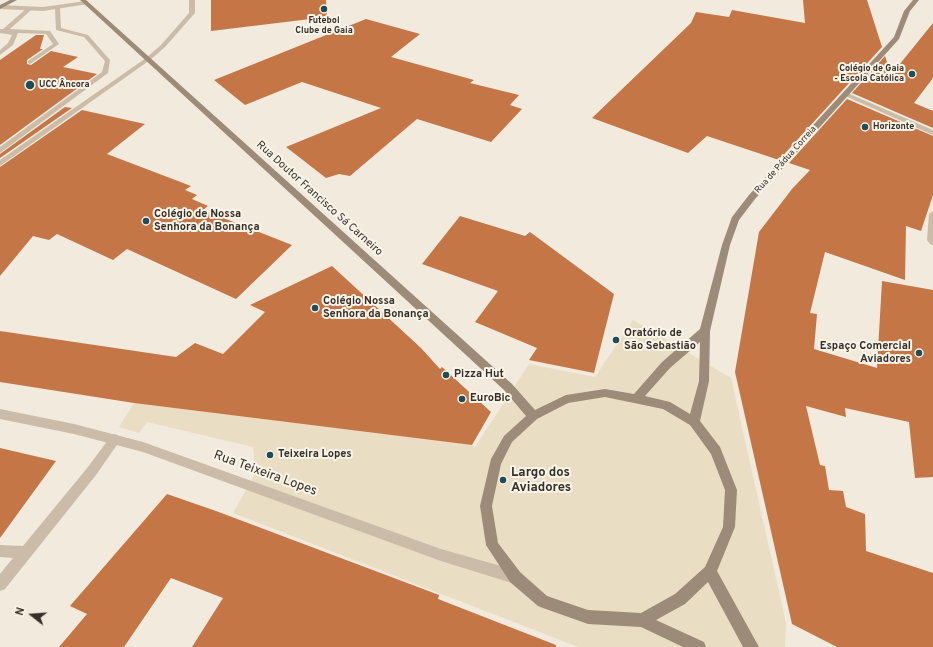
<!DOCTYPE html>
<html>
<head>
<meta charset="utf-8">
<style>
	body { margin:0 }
	#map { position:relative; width:933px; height:647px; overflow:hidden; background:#f2eadc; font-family:Overpass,sans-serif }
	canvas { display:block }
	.north { position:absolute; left:12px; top:595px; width:40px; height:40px; -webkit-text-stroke:3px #f9f4e8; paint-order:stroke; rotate:287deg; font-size:11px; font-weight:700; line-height:16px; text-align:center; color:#362e28 }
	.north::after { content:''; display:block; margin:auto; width:14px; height:18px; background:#362e28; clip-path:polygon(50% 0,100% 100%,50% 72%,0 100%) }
</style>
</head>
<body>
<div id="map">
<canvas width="933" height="647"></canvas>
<div class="north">N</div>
</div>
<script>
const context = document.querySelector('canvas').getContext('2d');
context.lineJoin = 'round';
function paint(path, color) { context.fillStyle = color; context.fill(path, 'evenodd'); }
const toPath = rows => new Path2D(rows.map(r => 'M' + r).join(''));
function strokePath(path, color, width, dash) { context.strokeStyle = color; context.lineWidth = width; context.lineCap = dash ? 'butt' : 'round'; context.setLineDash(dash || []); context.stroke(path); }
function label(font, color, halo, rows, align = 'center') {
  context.font = font + ' Overpass,sans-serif'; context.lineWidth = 4; context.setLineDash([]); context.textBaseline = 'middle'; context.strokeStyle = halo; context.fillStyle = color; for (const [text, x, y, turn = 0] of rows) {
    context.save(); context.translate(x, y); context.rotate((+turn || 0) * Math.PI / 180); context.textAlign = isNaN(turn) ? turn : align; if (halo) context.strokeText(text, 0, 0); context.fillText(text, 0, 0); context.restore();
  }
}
const plaza = toPath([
	[633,320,731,378,786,623,785,647,578,647,233,513,258,469,255,467,253,447,147,422,139,433,119,427,134,403,472,445,475,447,529,364,595,377]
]);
const building = toPath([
	[211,0,326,0,327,17,211,31],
	[803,0,867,0,882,47,779,160,707,136,688,153,592,118,691,23,696,12,729,17,732,10,805,23],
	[366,19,420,34,391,57,474,80,470,83,519,95,510,105,522,109,491,142,417,119,350,176,339,174,326,178,286,147,381,108,302,82,245,105,214,80],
	[933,23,933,78,914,103,933,111,933,128,852,93,885,56,891,75],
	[36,35,44,35,40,49,43,49,27,60,27,64,31,65,51,51,78,57,63,67,97,74,0,145,0,60],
	[847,99,933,136,933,195,921,231,906,226,905,280,825,252,810,313,817,314,814,349,877,368,882,281,933,290,933,477,915,478,909,422,845,408,846,417,806,406,820,465,825,466,829,490,843,491,846,507,865,514,866,551,933,573,933,647,837,647,792,624,735,372,759,232,792,189,810,170,789,163],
	[65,107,72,108,0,158,0,154],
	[82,110,145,124,107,154,191,186,185,190,197,195,192,199,208,206,203,210,292,245,236,299,127,249,113,260,57,234,49,240,33,236,0,276,0,167],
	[460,216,525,236,530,232,614,294,594,373,529,360,537,348,475,322,498,291,422,264],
	[332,266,421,348,440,369,442,367,491,412,472,445,134,403,0,382,0,331,176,357,195,343,223,354,265,312,250,305],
	[0,448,56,461,0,538],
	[167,494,216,511,439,595,438,599,556,645,556,647,192,647,223,598,171,578,124,647,59,647,87,614,70,606]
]);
const service = toPath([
	[55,7,60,8,61,28,88,35,110,60,108,73,0,153,0,147,102,72,105,61,84,37,56,30,55,7],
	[26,9,31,10,10,29,50,31,59,44,30,64,28,63,28,61,53,44,46,34,18,33,13,45,0,55,0,50,8,43,12,35,0,33,0,29,3,29,26,9],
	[115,434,119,436,121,439,96,475,5,589,0,591,0,574,13,558,0,557,0,545,23,546,88,467,111,436,115,434]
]);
const minor = toPath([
	[189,0,195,0,195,13,165,47,150,60,0,166,0,160,146,58,161,45,189,13,189,0],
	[86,1,88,2,88,4,43,11,0,9,0,5,43,7,86,1],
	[845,92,933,130,933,135,843,95,843,93,845,92],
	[933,211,933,245,930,244,927,240,929,214,933,211]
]);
const tertiary = toPath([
	[0,409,74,424,143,442,441,549,515,570,520,572,522,577,520,582,515,584,441,561,143,452,74,434,0,419,0,409]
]);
const secondary = toPath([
	[10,0,17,0,0,9,0,5,10,0],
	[80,0,86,0,512,384,535,410,566,395,605,389,634,394,662,362,700,329,722,245,732,217,749,195,894,37,904,11,913,0,919,0,910,11,899,39,755,199,739,220,730,245,710,331,709,381,700,421,720,447,737,490,735,527,717,571,759,647,743,647,708,582,685,604,656,620,704,642,706,647,683,647,641,627,588,624,543,608,538,606,510,582,486,545,480,506,491,459,504,436,526,416,504,390,80,0],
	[700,342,699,381,690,414,670,402,645,396,670,368,700,342],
	[605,397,663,409,690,425,711,454,725,490,723,527,705,567,675,594,641,613,588,610,547,596,520,572,498,543,492,506,501,464,512,442,537,419,568,403,605,397]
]);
const markers = [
	[324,9,4,"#1e4c57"],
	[912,74,4,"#1e4c57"],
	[30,85,5,"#1e4c57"],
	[865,127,4,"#1e4c57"],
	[146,221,4,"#1e4c57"],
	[315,308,4,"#1e4c57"],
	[616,340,4,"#1e4c57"],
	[919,353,4,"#1e4c57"],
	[446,375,4,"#1e4c57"],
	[462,399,4,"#1e4c57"],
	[270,455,4,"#1e4c57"],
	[503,480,4,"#1e4c57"]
];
const farPoinames = [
	["Futebol",324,21,"center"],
	["Clube de Gaia",324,31,"center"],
	["Colégio de Gaia",904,69,"right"],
	["- Escola Católica",904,79,"right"],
	["UCC Âncora",39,85],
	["Horizonte",873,127]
];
const farStreetnames = [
	["Rua de Pádua Correia",786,160,-48]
];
const streetNames = [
	["Rua Doutor Francisco Sá Carneiro",319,199,42]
];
const poiNames = [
	["Colégio de Nossa",154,215],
	["Senhora da Bonança",154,228],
	["Colégio Nossa",323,302],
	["Senhora da Bonança",323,315],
	["Oratório de",624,334],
	["São Sebastião",624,347],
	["Espaço Comercial",911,347,"right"],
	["Aviadores",911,360,"right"],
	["Pizza Hut",454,375],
	["EuroBic",470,399],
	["Teixeira Lopes",278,455]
];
const nearPoinames = [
	["Largo dos",511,473],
	["Aviadores",511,488]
];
const nearStreetnames = [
	["Rua Teixeira Lopes",265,474,20]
];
paint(plaza, '#e9dec3');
paint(building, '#c47647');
paint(service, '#cabca8');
paint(minor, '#cabca8');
paint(tertiary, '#cabca8');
paint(secondary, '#9d8b79');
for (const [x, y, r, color] of markers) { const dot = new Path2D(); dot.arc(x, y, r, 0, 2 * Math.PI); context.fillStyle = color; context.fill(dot); strokePath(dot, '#f9f4e8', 1.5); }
label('bold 9px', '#362e28', '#f9f4e8', farPoinames, 'left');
label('9px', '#362e28', '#f9f4e8', farStreetnames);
label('11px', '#362e28', '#f9f4e8', streetNames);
label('bold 11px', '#362e28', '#f9f4e8', poiNames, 'left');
label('bold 13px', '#362e28', '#f9f4e8', nearPoinames, 'left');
label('13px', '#362e28', '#f9f4e8', nearStreetnames);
</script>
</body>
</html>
